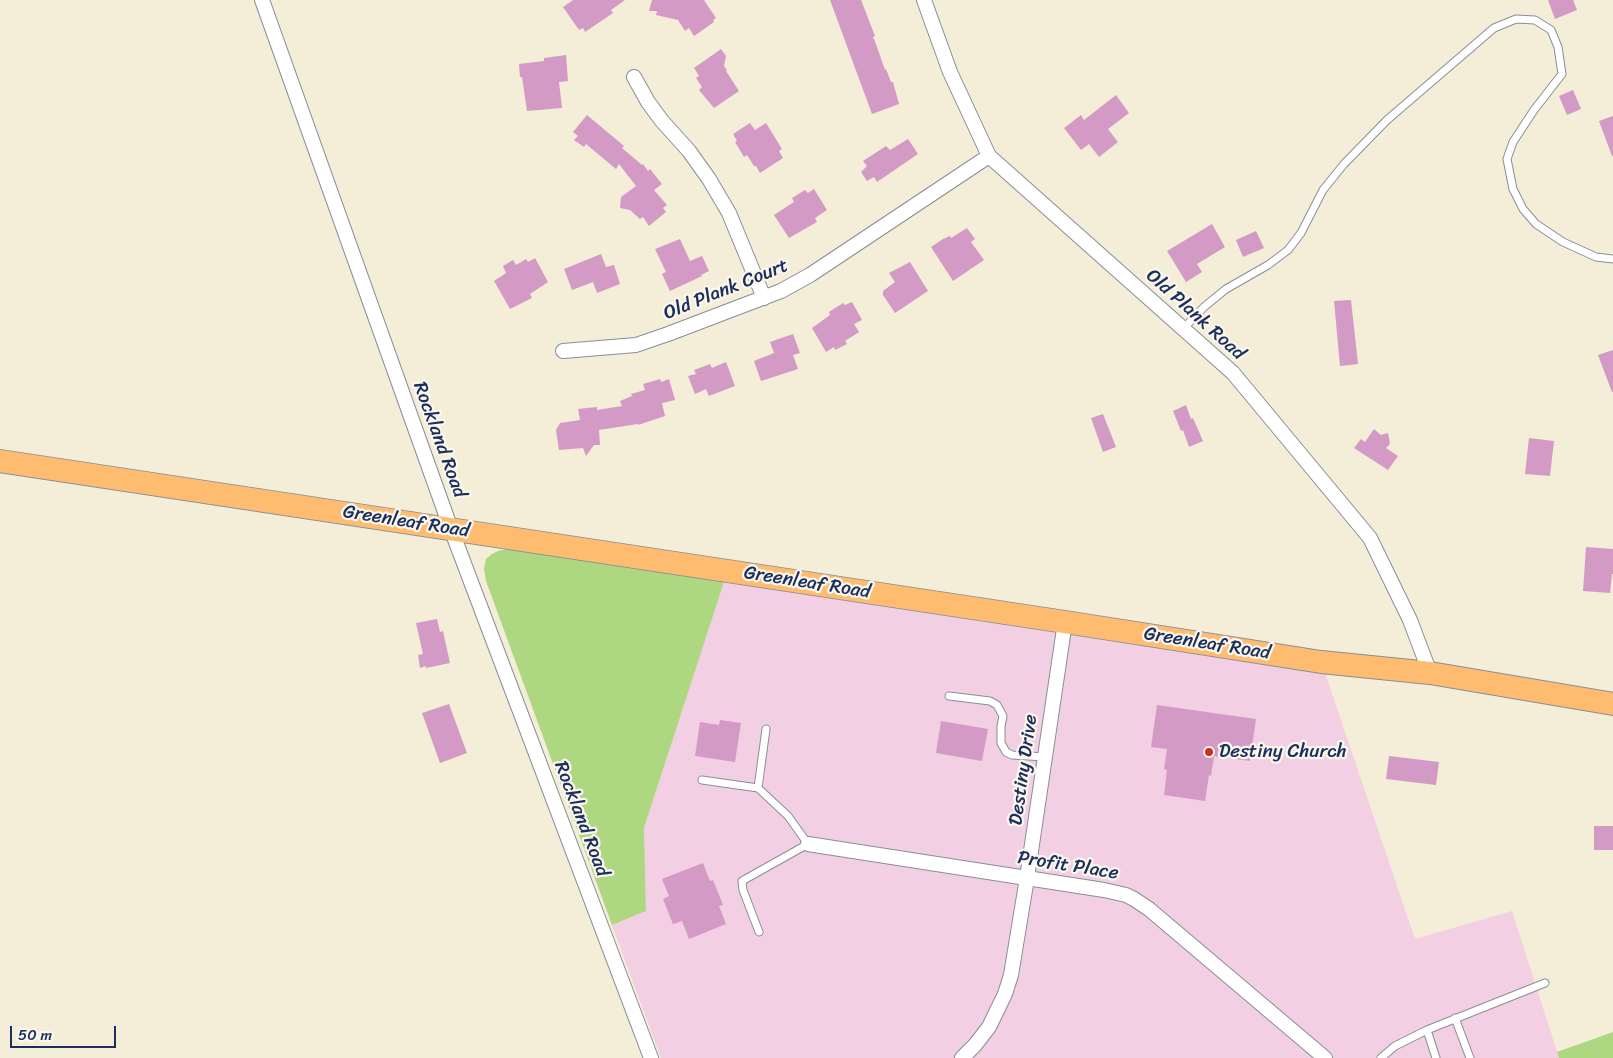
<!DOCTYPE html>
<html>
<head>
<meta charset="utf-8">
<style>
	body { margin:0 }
	#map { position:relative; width:1613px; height:1058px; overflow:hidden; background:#f4edd7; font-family:Sriracha,sans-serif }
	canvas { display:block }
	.scale { position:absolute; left:10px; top:1026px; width:106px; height:22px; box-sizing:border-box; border:2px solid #1b2f5e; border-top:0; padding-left:6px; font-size:15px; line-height:18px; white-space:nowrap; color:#1b2f5e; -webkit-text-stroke:4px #fbf7ec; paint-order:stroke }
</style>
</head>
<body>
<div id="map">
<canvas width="1613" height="1058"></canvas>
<div class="scale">50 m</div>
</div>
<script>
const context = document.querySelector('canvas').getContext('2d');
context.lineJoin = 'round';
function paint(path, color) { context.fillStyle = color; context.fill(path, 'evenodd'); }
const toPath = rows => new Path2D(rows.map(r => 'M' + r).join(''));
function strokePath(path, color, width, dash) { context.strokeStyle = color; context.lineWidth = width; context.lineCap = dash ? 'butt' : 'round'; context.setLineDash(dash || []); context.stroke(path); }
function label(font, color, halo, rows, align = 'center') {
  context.font = font + ' Sriracha,sans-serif'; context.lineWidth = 4.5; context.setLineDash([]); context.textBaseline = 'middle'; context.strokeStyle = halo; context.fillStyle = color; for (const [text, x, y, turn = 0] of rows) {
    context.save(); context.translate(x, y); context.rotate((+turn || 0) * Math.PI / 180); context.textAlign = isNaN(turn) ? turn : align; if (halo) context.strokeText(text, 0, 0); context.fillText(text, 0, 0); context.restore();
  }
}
const built = toPath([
	[724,582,1172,648,1325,673,1415,939,1512,911,1559,1058,661,1058,612,925,646,911,644,828]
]);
const green = toPath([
	[517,547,626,562,724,582,644,828,646,911,612,925,486,581,484,569,486,559,492,554,498,551],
	[1613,1032,1613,1058,1559,1058,1557,1052]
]);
const building = toPath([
	[573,0,625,0,611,10,613,13,585,32,583,28,579,30,563,7],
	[652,0,704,0,716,18,713,20,714,22,694,36,689,28,685,31,678,20,656,15,657,11,649,11],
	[830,0,861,0,875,36,873,37,876,44,885,70,886,69,891,82,893,82,899,104,872,114],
	[1548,0,1573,0,1577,10,1555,19],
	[721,49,726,56,724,66,727,70,726,71,739,91,714,108,699,90,702,87,696,78,699,76,694,68],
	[566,55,568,81,559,82,562,108,527,111,522,77,520,77,519,64,544,61,544,58],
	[1573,90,1581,109,1567,115,1559,96],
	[1116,95,1129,113,1108,129,1118,142,1099,157,1089,144,1081,150,1064,128,1081,115,1084,120],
	[587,115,624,146,622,148,642,165,643,164,648,171,650,169,662,184,654,190,667,205,663,208,666,212,649,226,643,217,640,219,630,210,620,208,621,197,636,186,619,164,616,169,586,144,584,147,574,140,578,136,573,132],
	[1613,116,1613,156,1612,156,1599,121],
	[750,123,755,130,766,123,782,149,779,151,783,158,760,173,756,166,754,166,747,155,744,157,735,142,737,141,733,134],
	[908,139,918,154,877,182,874,177,867,181,861,172,867,166,863,161,886,146,890,150],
	[814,189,827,210,815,218,817,222,789,238,774,215,794,202,792,198,805,190,808,193],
	[1212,224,1225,247,1197,264,1202,272,1186,282,1167,251],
	[967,228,975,239,971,242,984,260,953,281,931,247,943,239,950,236,951,238],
	[1256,231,1264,248,1243,257,1236,240],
	[680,239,690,261,702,256,709,271,701,275,702,276,670,291,662,274,666,272,655,249],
	[601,254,606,267,614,265,620,284,597,293,593,282,572,290,564,269],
	[535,258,548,282,530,294,532,298,510,309,494,281,506,273,503,266,513,260,516,265,526,259,528,262],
	[910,262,928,291,895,313,883,295,883,291,895,282,889,273],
	[1351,300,1358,364,1340,366,1334,301],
	[852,302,862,320,854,324,859,332,845,341,847,344,835,350,834,347,826,352,812,328,830,315,829,312,843,303,845,305],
	[793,334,800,353,793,355,798,369,761,381,754,361,774,353,770,342],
	[1613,350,1613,392,1612,392,1598,355],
	[726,362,735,386,709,396,706,389,695,394,688,376,696,374,694,370,710,364,712,368],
	[660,379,661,382,669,379,675,400,662,403,665,416,638,425,638,424,599,430,600,445,594,445,586,456,583,448,559,450,556,430,560,423,580,420,578,409,597,407,597,410,622,406,620,401,632,396,631,394,645,390,643,384],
	[1186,405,1191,419,1193,418,1203,441,1189,447,1183,430,1181,431,1173,411],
	[1103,414,1116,447,1103,452,1091,418],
	[1374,429,1381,435,1388,433,1390,444,1386,448,1398,456,1388,470,1354,448,1361,439,1365,442],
	[1529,438,1554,441,1550,476,1525,474],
	[1586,547,1613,549,1613,574,1612,574,1610,593,1583,591],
	[437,619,440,632,443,631,450,663,426,668,426,666,420,668,418,655,423,654,416,623],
	[449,704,467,753,440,763,422,713],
	[1157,705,1256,719,1250,761,1214,756,1211,776,1209,775,1205,801,1164,795,1167,770,1164,769,1167,749,1151,747],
	[720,720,741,723,735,762,695,756,700,722,719,725],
	[941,721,988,729,982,761,936,753],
	[1389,756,1439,762,1436,785,1386,779],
	[1594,826,1613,826,1613,850,1594,850],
	[703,863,710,881,713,880,723,905,719,906,726,924,689,939,682,921,673,924,663,899,669,896,662,879]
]);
const service = toPath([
	[1183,329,1204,307,1226,289,1268,265,1288,250,1301,233,1323,190,1344,164,1387,120,1494,28,1516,19,1535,20,1551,30,1558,47,1562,74,1534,110,1513,142,1507,159,1513,189,1523,209,1536,224,1563,242,1596,257,1613,259],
	[949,696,990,701,997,705,1003,716,1001,726,1001,743,1006,752,1012,755,1045,757],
	[702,780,758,788,788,816,808,844,742,881,743,890,759,932],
	[758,788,766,729],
	[1455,1018,1470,1058],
	[1427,1030,1436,1058],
	[1381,1058,1395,1046,1427,1030,1545,983]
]);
const minor = toPath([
	[262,0,451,529,651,1058],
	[924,0,950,72,989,156,1233,373,1370,538,1410,620,1430,673],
	[634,77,648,102,662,121,689,151,709,179,729,213,764,298],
	[563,351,636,345,668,334,781,291,810,275,989,156],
	[808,844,1104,890,1126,895,1134,899,1149,909,1325,1058],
	[962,1058,975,1045,989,1027,1005,994,1011,975,1027,878,1065,622]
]);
const primary = toPath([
	[0,461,1065,622,1321,662,1430,673,1613,704]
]);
const markers = [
	[1209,752,5,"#c8321e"]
];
const streetNames = [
	["Old Plank Court",726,290,-22],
	["Old Plank Road",1195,315,42],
	["Rockland Road",439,440,70],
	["Greenleaf Road",406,522,9],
	["Greenleaf Road",807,583,9],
	["Greenleaf Road",1207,644,9],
	["Destiny Drive",1024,770,-82],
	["Rockland Road",581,819,69],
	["Profit Place",1068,866,9]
];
const poiNames = [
	["Destiny Church",1219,752]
];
paint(built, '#f2cfe2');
paint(green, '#aed782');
paint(building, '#d39ac6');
strokePath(service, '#888e9a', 9);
strokePath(minor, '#888e9a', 16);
strokePath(primary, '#888e9a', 24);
strokePath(service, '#fff', 7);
strokePath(minor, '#fff', 14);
strokePath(primary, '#febc70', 22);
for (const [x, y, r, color] of markers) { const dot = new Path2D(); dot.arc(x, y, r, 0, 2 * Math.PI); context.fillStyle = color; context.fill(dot); strokePath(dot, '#fbf7ec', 2); }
label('19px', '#1b2f5e', '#fbf7ec', streetNames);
label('19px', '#1b2f5e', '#fbf7ec', poiNames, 'left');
</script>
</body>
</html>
